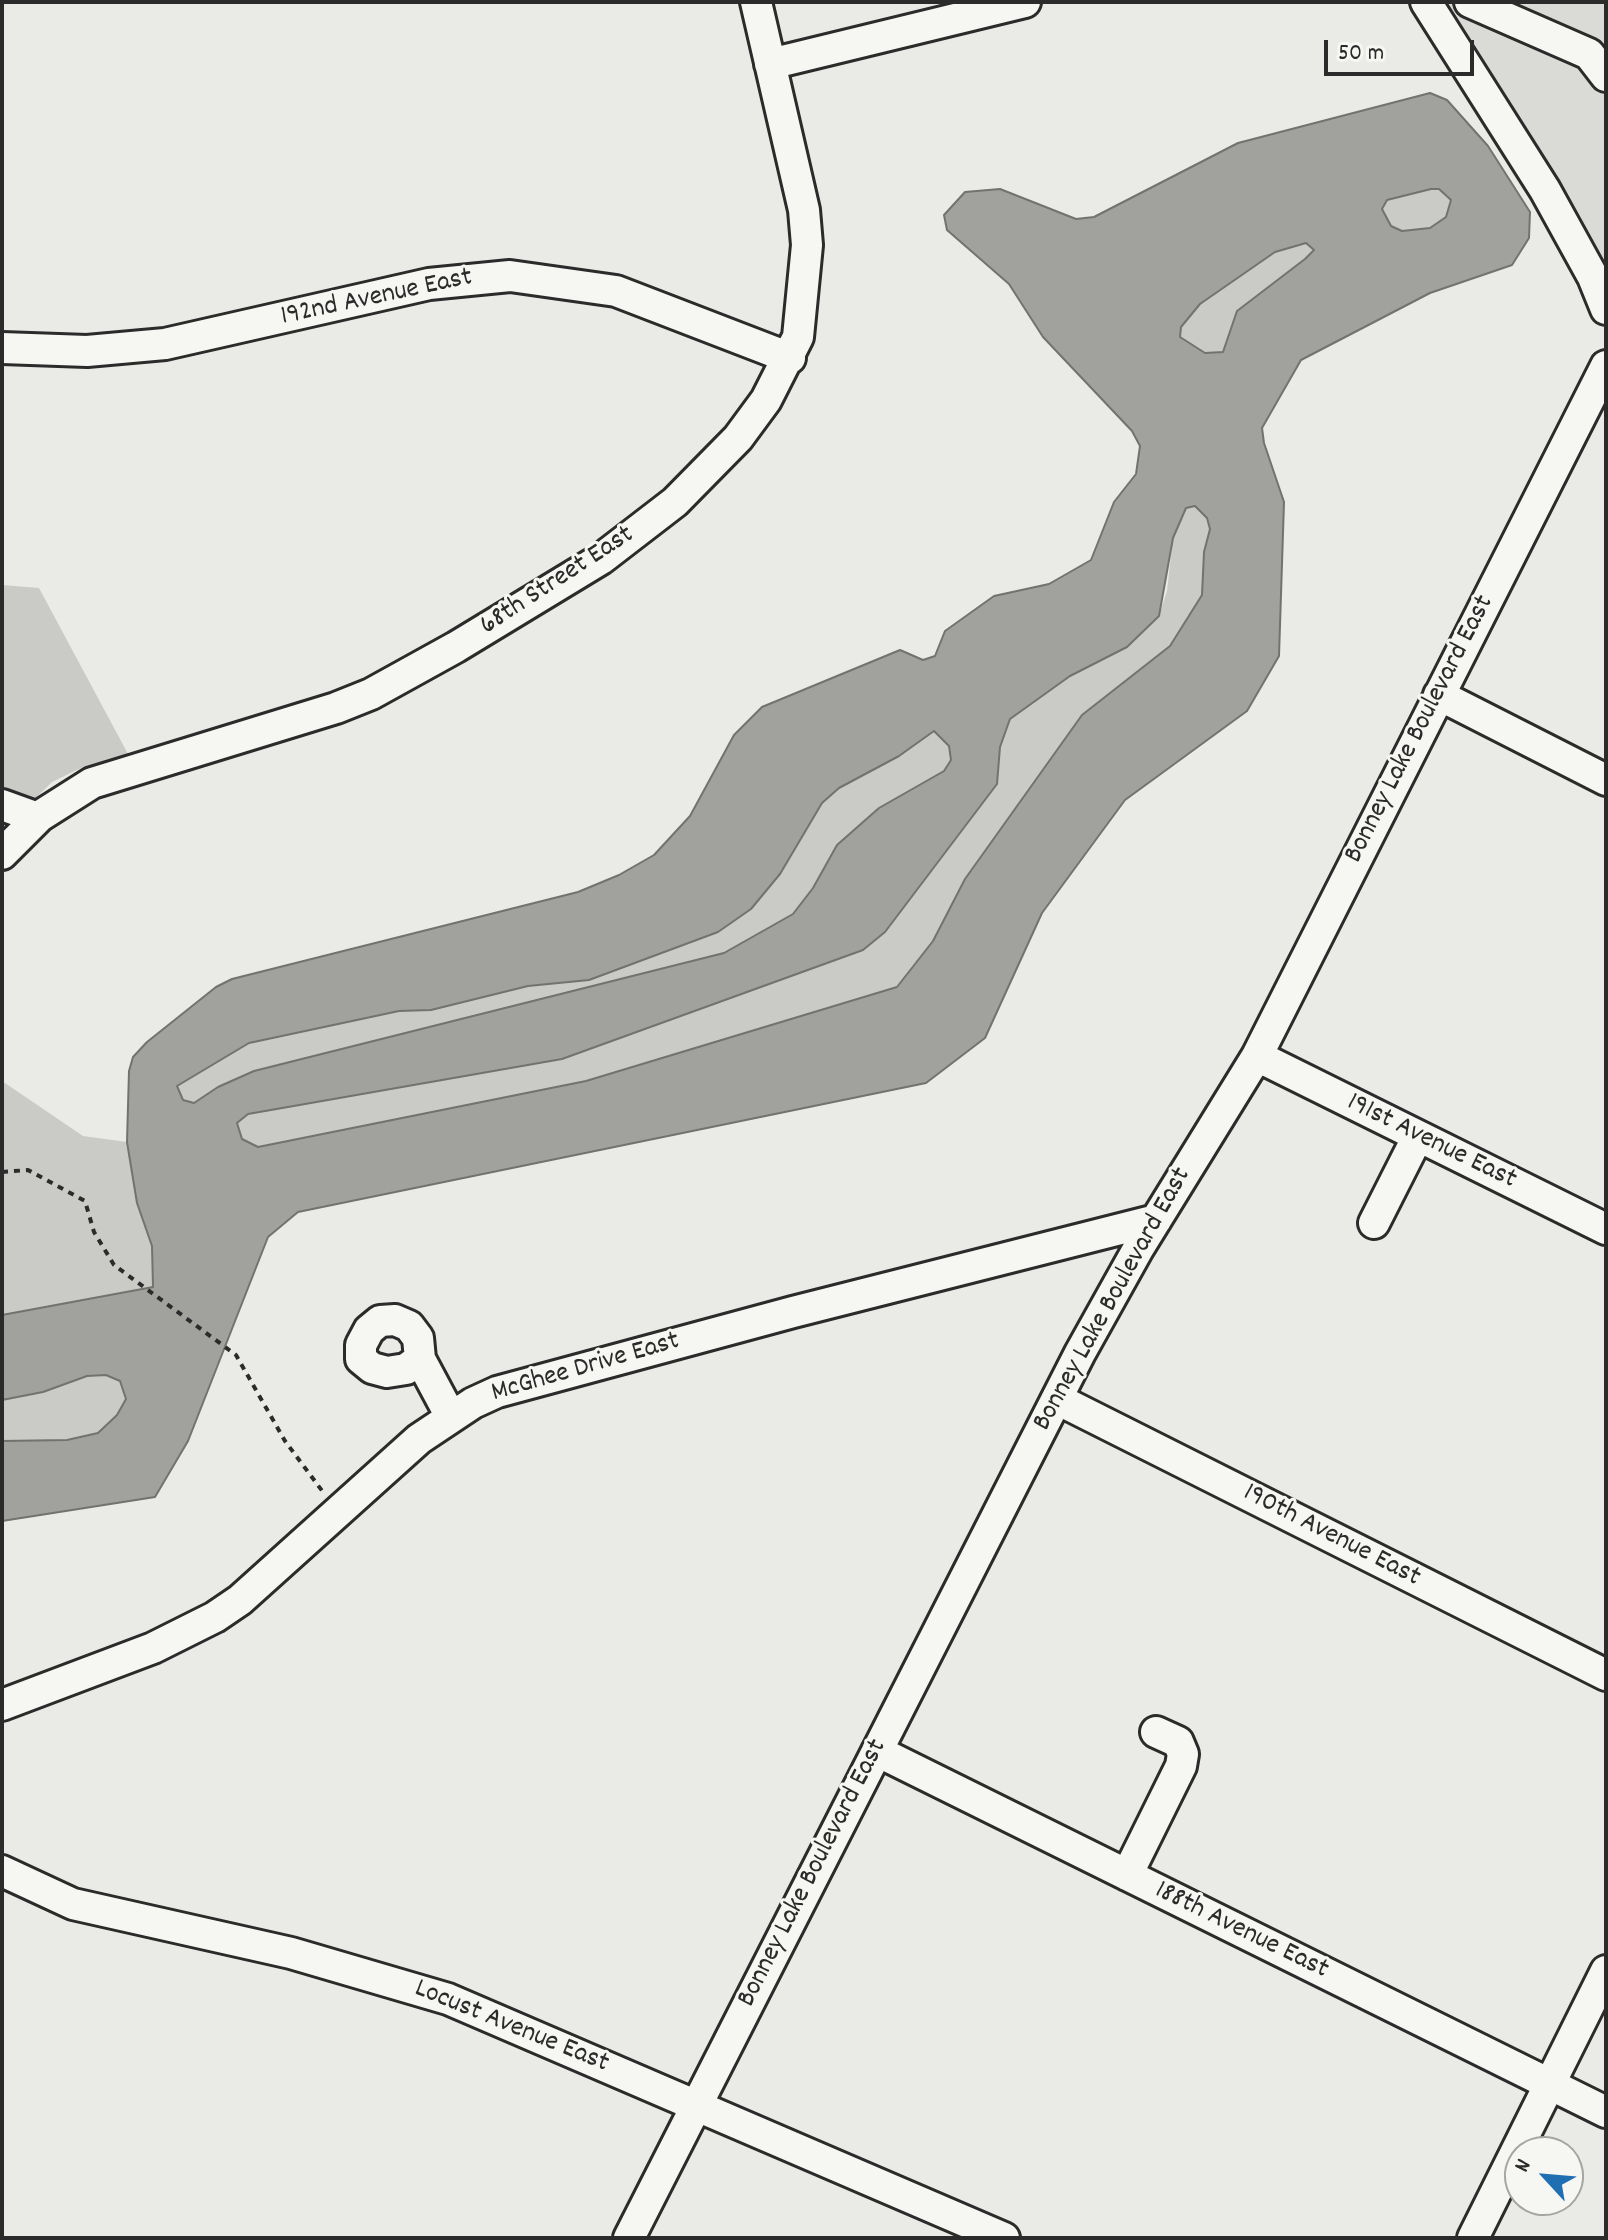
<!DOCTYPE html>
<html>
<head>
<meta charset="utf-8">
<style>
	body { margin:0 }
	#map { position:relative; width:1608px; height:2240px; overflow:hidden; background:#eaeae6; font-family:Dekko,sans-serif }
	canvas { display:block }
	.frame { position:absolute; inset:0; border:4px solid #2b2b2b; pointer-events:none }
	.north { position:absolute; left:1504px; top:2136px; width:80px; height:80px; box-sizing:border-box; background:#f6f6f2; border:2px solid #a5a5a2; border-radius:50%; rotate:296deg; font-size:22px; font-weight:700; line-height:32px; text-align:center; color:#2b2b2b }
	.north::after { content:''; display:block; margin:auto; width:28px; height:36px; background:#1f6fb2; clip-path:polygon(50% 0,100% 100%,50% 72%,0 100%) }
	.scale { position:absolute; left:1324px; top:40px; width:150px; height:36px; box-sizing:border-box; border:4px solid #2b2b2b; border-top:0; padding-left:10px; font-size:24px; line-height:28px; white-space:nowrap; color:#2b2b2b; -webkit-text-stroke:6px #f6f6f2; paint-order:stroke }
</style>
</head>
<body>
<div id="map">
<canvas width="1608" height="2240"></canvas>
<div class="frame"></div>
<div class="north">N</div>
<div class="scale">50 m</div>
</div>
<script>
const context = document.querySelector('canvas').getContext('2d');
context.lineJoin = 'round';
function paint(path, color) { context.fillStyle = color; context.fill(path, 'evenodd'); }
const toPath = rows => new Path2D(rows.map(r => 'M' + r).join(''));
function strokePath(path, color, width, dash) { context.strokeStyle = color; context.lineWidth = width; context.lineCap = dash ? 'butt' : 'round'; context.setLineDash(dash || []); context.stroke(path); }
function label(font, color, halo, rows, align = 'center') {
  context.font = font + ' Dekko,sans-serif'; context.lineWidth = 6; context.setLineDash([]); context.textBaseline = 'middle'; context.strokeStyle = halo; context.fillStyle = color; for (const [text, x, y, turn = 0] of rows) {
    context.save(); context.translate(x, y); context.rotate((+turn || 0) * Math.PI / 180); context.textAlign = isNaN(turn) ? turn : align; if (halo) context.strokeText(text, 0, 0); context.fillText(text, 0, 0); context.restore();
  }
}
const built = toPath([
	[1445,2,1606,2,1606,266]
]);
const green = toPath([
	[1431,189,1439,189,1451,200,1446,217,1430,228,1402,231,1391,226,1382,209,1387,200],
	[1306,243,1314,249,1305,259,1237,310,1223,352,1205,353,1180,337,1181,327,1200,304,1275,252],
	[1195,506,1207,518,1210,529,1204,552,1202,595,1170,646,1082,716,965,879,933,941,897,987,586,1081,258,1147,242,1140,237,1122,248,1114,863,950,885,932,997,784,1000,747,1010,719,1070,676,1127,647,1159,616,1167,591,1173,538,1186,508],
	[2,585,39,588,128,754,83,767,52,782,2,831],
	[934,731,949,746,951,760,944,771,879,808,837,845,813,888,793,914,724,953,254,1071,218,1087,194,1103,183,1100,176,1086,249,1043,399,1011,431,1010,528,986,589,980,780,874,822,803,839,788,899,756],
	[2,1081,83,1136,127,1142,137,1203,152,1246,153,1287,2,1315],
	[106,1375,120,1381,126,1399,117,1415,98,1433,67,1440,2,1441,2,1400,43,1392,87,1376]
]);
const water = toPath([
	[1430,93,1447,100,1488,146,1530,212,1529,238,1512,265,1430,293,1301,360,1262,428,1264,443,1284,502,1279,656,1247,711,1125,800,1042,913,985,1038,926,1083,298,1212,268,1237,188,1441,155,1497,2,1521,2,1441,67,1440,98,1433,117,1415,126,1399,120,1381,106,1375,87,1376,43,1392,2,1400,2,1315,153,1287,152,1246,137,1203,127,1142,129,1071,133,1057,147,1042,216,987,232,979,578,892,619,875,654,855,690,816,734,735,762,707,900,650,923,660,935,656,945,631,994,596,1049,584,1091,560,1114,502,1136,474,1140,446,1132,431,1043,337,1009,284,947,230,944,215,965,192,1000,189,1076,219,1094,217,1238,143,1430,93],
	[1431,189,1439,189,1451,200,1446,217,1430,228,1402,231,1391,226,1382,209,1387,200,1431,189],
	[1306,243,1314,250,1305,259,1237,311,1223,352,1205,353,1180,337,1181,327,1200,304,1275,252,1306,243],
	[1195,506,1207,518,1210,529,1204,552,1202,595,1170,646,1082,715,965,879,933,941,897,987,586,1081,258,1147,242,1139,237,1123,248,1114,562,1059,863,950,885,932,997,784,1000,747,1010,719,1070,676,1127,647,1159,616,1173,538,1186,508,1195,506],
	[934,731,949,746,951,760,944,771,879,808,837,845,813,888,793,914,724,953,254,1071,218,1087,194,1103,183,1100,177,1086,249,1043,399,1011,431,1010,528,986,589,980,718,932,751,909,780,874,822,803,839,788,899,756,934,731]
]);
const path = toPath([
	[2,1172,28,1170,85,1201,94,1232,114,1265,236,1355,285,1441,323,1492]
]);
const minor = toPath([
	[1426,2,1545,190,1593,277,1606,309],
	[1470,2,1589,54,1606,76],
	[770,64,1025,2],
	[2,348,87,351,165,344,429,284,510,276,616,291,790,358],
	[1439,695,1606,780],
	[2,805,38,818],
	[2,854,40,816,92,783,336,708,371,694,456,647,601,559,675,502,738,438,766,400,798,337,807,245,804,210,756,2],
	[1257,1056,1606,1229],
	[1374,1223,1418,1136],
	[420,1359,406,1369,387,1372,372,1368,361,1359,361,1345,369,1330,380,1321,395,1320,409,1326,418,1338,420,1359,451,1417],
	[1057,1399,1606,1675],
	[2,1705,153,1648,215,1617,240,1600,419,1439,473,1403,497,1392,793,1312,1156,1220],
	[877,1751,1606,2112],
	[2,1871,73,1904,291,1953,448,1999,1004,2238],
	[1127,1875,1181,1766,1183,1754,1178,1742,1156,1732],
	[629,2238,1080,1353,1138,1249,1257,1056,1606,366],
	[1473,2238,1606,1971]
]);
const streetNames = [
	["192nd Avenue East",377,299,-12],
	["68th Street East",558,582,-33],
	["Bonney Lake Boulevard East",1421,730,-63],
	["191st Avenue East",1431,1143,26],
	["Bonney Lake Boulevard East",1114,1300,-61],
	["McGhee Drive East",586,1369,-16],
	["190th Avenue East",1331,1537,27],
	["Bonney Lake Boulevard East",814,1874,-63],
	["188th Avenue East",1241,1932,26],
	["Locust Avenue East",511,2028,22]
];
paint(built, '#dadad6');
paint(green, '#cacac7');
paint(water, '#a1a19e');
strokePath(water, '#727270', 2);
strokePath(minor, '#2b2b2b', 36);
strokePath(path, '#2b2b2b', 4, [6, 6]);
strokePath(minor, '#f6f6f2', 30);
label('28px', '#2b2b2b', '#f6f6f2', streetNames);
</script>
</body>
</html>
